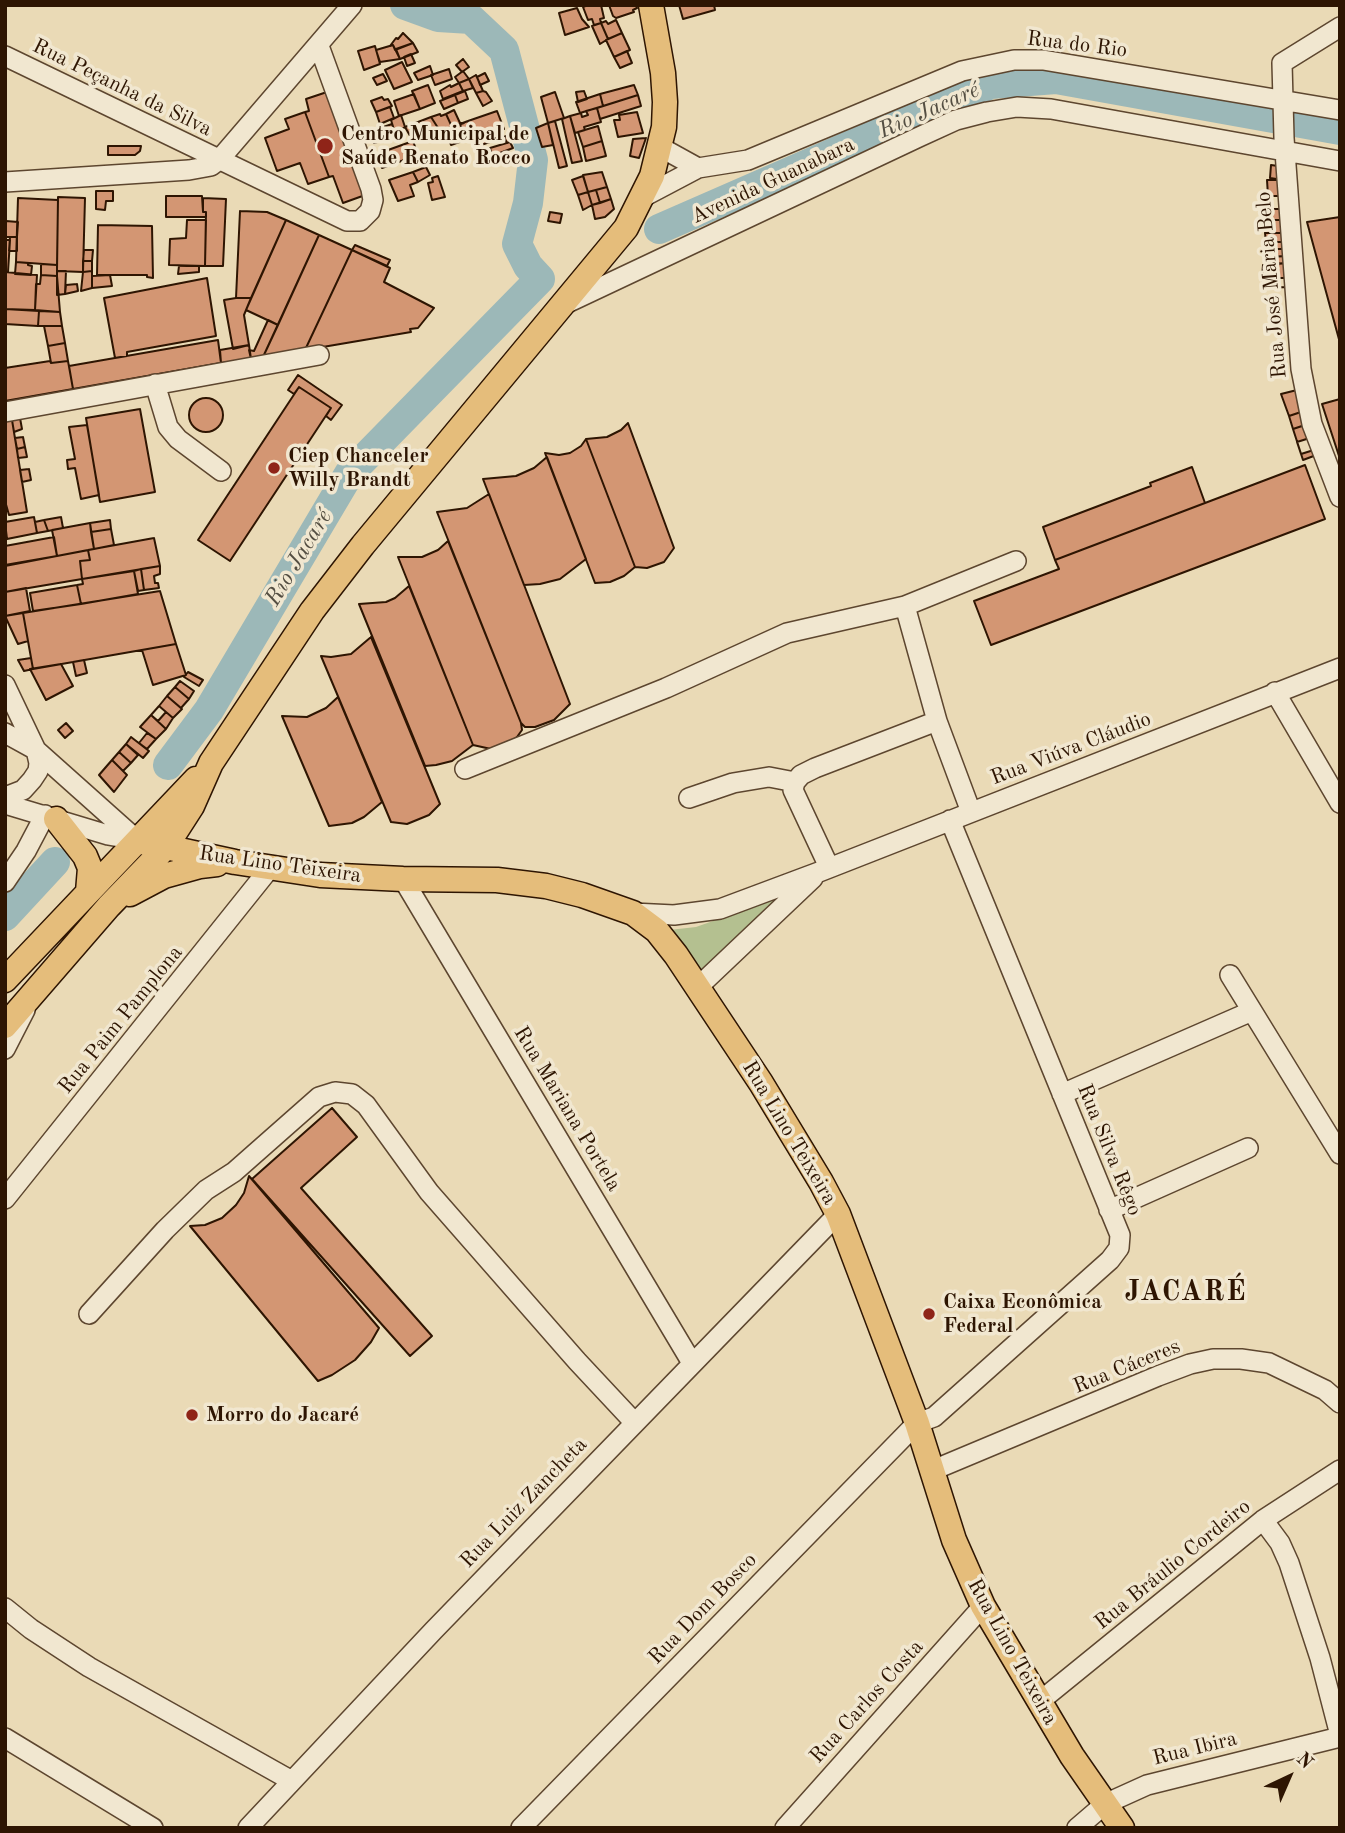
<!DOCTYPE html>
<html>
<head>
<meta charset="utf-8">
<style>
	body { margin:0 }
	#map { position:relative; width:1345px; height:1833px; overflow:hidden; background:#eadab6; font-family:"Old Standard TT",serif }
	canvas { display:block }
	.frame { position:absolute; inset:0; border:7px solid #2e1502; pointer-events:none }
	.north { position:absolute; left:1254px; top:1742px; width:70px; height:70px; -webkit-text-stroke:5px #f1e7d0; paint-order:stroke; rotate:44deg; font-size:19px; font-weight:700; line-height:28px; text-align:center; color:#2e1502 }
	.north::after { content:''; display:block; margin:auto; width:24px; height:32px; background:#2e1502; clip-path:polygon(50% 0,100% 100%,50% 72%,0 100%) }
</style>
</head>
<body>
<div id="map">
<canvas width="1345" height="1833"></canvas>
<div class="frame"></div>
<div class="north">N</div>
</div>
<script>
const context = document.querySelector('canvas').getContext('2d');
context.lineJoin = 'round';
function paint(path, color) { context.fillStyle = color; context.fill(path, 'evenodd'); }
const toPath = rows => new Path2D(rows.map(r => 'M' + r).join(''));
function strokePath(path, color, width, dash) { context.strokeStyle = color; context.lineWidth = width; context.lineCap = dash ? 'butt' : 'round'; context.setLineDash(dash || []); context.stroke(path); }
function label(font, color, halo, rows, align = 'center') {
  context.font = font + ' "Old Standard TT",serif'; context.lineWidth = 7; context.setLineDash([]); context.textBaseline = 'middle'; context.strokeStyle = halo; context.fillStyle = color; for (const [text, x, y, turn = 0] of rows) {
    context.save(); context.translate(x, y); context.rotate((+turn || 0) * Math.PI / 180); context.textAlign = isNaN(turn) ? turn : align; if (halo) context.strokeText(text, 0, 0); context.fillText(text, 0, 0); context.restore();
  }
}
const green = toPath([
	[776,895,783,899,700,971,669,930,696,927,713,921]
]);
const river = toPath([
	[659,229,991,84,1056,79,1340,130],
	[168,765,209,710,349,474,540,279,528,266,517,244,528,203,533,160,504,50,471,19,438,17,405,5],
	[5,916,55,862]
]);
const building = toPath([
	[588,5,601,5,604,18,600,19,601,23,594,25,592,19,588,20,583,7,588,5],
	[609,5,636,5,637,8,633,10,634,12,616,18,613,16,609,5],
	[679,5,714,5,715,10,683,19,679,5],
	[577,8,582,19,589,27,565,35,559,13,577,8],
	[616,20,622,33,608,39,601,23,606,21,608,24,616,20],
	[601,23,608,39,600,44,592,26,601,23],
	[403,33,413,43,395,50,393,45,390,46,396,38,398,39,403,33],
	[622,33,630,50,614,57,606,40,622,33],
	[413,43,418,52,400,59,396,49,413,43],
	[393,45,400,59,380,62,376,50,393,45],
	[375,46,380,64,364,70,358,51,375,46],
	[627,51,632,63,620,68,614,57,627,51],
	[411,54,415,63,407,66,404,57,411,54],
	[463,59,469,67,462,72,456,65,463,59],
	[402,62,412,82,394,89,385,70,402,62],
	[430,66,433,75,418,80,414,73,430,66],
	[449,69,452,79,435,85,431,75,449,69],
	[463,71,469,79,459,83,455,77,463,71],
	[485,73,489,81,480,85,477,77,485,73],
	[383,74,387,81,377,85,373,78,383,74],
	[476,75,483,91,476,93,469,79,476,75],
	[469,79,473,88,463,91,459,83,469,79],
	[459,83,463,91,443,99,440,91,450,85,451,87,459,83],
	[428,85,435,103,420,109,412,91,428,85],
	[634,85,638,95,603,106,600,94,634,85],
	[330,91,368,194,343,203,333,176,329,177,305,112,309,111,306,99,330,91],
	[465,91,468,99,458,103,455,95,465,91],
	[483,91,486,92,492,101,483,106,476,93,483,91],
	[584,91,587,99,578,102,576,92,584,91],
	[555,92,564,118,548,123,541,97,555,92],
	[414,94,420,109,399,116,394,101,414,94],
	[600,94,603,106,580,113,576,102,600,94],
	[455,95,458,103,444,109,440,101,455,95],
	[638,95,641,106,600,119,597,108,638,95],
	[382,97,384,100,388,99,392,106,376,112,371,101,382,97],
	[390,107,394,118,380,124,376,112,390,107],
	[597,108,601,122,584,127,585,130,575,133,570,116,581,113,582,117,588,115,586,111,597,108],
	[454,110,460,123,464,123,452,127,446,114,454,110],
	[497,111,504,129,475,139,468,121,497,111],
	[305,112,329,177,308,184,300,163,277,171,265,138,289,129,285,119,305,112],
	[637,112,643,133,618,137,614,120,620,120,619,115,637,112],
	[440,114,441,116,446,114,452,127,440,131,431,117,440,114],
	[401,115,405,127,395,133,391,120,401,115],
	[570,116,582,161,572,163,562,119,570,116],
	[431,117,440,131,413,141,405,127,431,117],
	[468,121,475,137,469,139,465,128,462,130,460,124,468,121],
	[555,121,567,166,559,168,548,123,555,121],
	[548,123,553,145,542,147,536,128,548,123],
	[392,124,395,133,389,135,390,138,374,143,369,132,392,124],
	[460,124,465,140,451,145,445,130,460,124],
	[598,126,602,141,583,147,578,132,598,126],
	[515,132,517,139,507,143,504,137,515,132],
	[487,135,490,142,478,146,475,139,487,135],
	[646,138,639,158,630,156,633,139,646,138],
	[413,141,418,155,382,168,377,154,413,141],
	[602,141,606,156,586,161,583,147,602,141],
	[510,142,513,148,492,156,490,148,510,142],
	[108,146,141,146,140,151,135,155,108,155,108,146],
	[1271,165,1285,167,1283,180,1270,178,1271,165],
	[426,167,430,175,418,182,413,172,426,167],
	[413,172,418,182,410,185,414,196,398,201,389,180,413,172],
	[602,172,607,187,588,192,583,175,602,172],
	[438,176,445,197,432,200,428,183,433,182,432,178,438,176],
	[583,176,588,192,578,195,572,180,583,176],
	[1267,180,1283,180,1284,196,1268,196,1267,180],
	[607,187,611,199,600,203,596,190,607,187],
	[596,190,600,203,592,205,588,192,596,190],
	[96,191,113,191,113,201,106,201,105,210,96,209,96,191],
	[588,192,592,205,583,210,578,195,588,192],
	[166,196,202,196,203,212,206,212,206,217,166,217,166,196],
	[58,197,85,198,83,272,57,271,58,197],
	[18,198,58,200,57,265,16,262,18,198],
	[203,198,226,199,223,266,205,266,206,212,203,212,203,198],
	[611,199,614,209,605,217,595,219,592,205,611,199],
	[1267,209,1285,209,1285,220,1267,220,1267,209],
	[240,211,267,212,286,220,251,298,236,298,240,211],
	[550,212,562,214,560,223,548,221,550,212],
	[1340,217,1340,343,1307,222,1340,217],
	[187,220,206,220,205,266,169,265,170,239,186,238,187,220],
	[286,220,319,235,278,325,246,310,286,220],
	[1265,220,1285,220,1285,233,1265,233,1265,220],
	[6,221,18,222,17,237,5,237,6,221],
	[98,225,152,226,153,278,147,277,147,275,97,275,98,225],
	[1265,233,1285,233,1285,242,1266,242,1265,233],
	[319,235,352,250,305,350,263,357,319,235],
	[10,237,17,237,17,251,9,251,10,237],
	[5,240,10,240,8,272,5,272,5,240],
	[1266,242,1285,242,1286,249,1266,249,1266,242],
	[355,245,390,260,387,266,352,250,355,245],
	[1266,249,1286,249,1287,256,1266,257,1266,249],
	[84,250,93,250,92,261,83,261,84,250],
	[352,250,390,268,384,282,434,308,418,328,410,329,411,332,305,350,352,250],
	[1289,256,1289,263,1266,264,1266,257,1289,256],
	[83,261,92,261,92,271,83,272,83,261],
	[16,262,28,263,28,265,32,266,31,275,15,274,16,262],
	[1289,263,1290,278,1262,278,1263,265,1289,263],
	[41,264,57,265,57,276,41,275,41,264],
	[179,266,199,266,199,272,178,274,179,266],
	[57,271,66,271,65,294,57,295,57,271],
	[92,271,92,288,81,291,83,272,92,271],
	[5,272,37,275,35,310,5,309,5,272],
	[41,275,57,276,60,312,35,310,36,284,40,284,41,275],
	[110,275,112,286,92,288,92,276,110,275],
	[207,278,216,336,127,352,127,356,115,358,104,298,207,278],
	[1262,278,1290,278,1290,287,1262,288,1262,278],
	[1267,278,1287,278,1287,287,1267,288,1267,278],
	[77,284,78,291,65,294,66,285,77,284],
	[236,298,251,298,244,315,249,345,233,349,224,300,236,298],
	[5,309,39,311,38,326,5,324,5,309],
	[39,311,60,312,62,326,38,326,39,311],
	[268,320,278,325,263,357,251,359,249,350,254,351,268,320],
	[44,326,62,326,65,343,48,346,44,326],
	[218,340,221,363,73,389,69,366,218,340],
	[65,343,68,361,51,363,48,346,65,343],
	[249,345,251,359,221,363,220,350,249,345],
	[50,361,51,363,68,361,73,389,5,401,5,368,50,361],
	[298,375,342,405,331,420,326,416,331,408,299,387,294,394,288,390,298,375],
	[299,387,331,408,230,561,198,540,299,387],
	[1297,390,1304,411,1289,416,1281,394,1297,390],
	'189 415a17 17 0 1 1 34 0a17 17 0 1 1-34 0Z',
	[1340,399,1340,456,1339,456,1322,404,1340,399],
	[140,409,155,492,100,502,86,418,140,409],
	[1304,411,1308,424,1293,429,1289,416,1304,411],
	[20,418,22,429,14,432,12,420,20,418],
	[12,420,27,512,9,515,5,501,5,421,12,420],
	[628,423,674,548,664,562,647,568,635,567,586,439,607,437,621,430,628,423],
	[1308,424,1319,454,1303,460,1293,429,1308,424],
	[87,425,99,495,81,499,75,468,68,469,67,460,75,459,69,427,87,425],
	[23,437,25,447,17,449,15,438,23,437],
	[1313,437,1317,449,1301,454,1297,442,1313,437],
	[586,439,635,567,624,576,610,582,595,583,545,453,559,455,570,453,581,446,586,439],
	[25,447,27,457,18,458,17,449,25,447],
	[547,457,586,559,560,579,540,584,524,585,483,479,516,476,534,468,547,457],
	[1305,465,1325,519,991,645,974,601,1059,569,1055,560,1305,465],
	[1192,467,1205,503,1055,560,1043,527,1151,486,1150,483,1192,467],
	[29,469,31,480,22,482,20,470,29,469],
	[489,494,570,704,554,720,535,727,525,727,521,723,437,512,467,508,489,494],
	[34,517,37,533,7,539,5,522,34,517],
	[61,517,63,528,48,531,44,520,61,517],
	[44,520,48,531,37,533,35,522,44,520],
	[110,520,111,529,91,532,90,523,110,520],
	[90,523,94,549,57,556,52,530,90,523],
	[111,529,114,545,94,549,91,532,111,529],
	[54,537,57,556,5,565,5,546,54,537],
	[154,538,160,566,82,579,80,561,90,560,88,550,154,538],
	[448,541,521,723,522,730,517,737,511,742,491,749,473,745,398,557,422,557,438,550,448,541],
	[88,550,90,560,80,561,82,579,5,592,5,566,88,550],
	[160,566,160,574,154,576,155,583,158,583,159,588,144,590,141,569,160,566],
	[141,569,144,590,138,591,134,571,141,569],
	[134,571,138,594,81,604,77,585,83,584,82,579,134,571],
	[77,585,81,604,33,611,30,593,77,585],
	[409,586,473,745,452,761,436,765,425,766,359,604,386,602,395,598,409,586],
	[26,588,30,611,5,616,5,592,26,588],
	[160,591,176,644,33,669,23,613,160,591],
	[23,613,28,641,18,644,5,616,23,613],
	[371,637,440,804,429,815,407,824,391,822,321,656,331,657,351,654,371,637],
	[176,644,186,675,153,685,142,650,176,644],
	[31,658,33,669,24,671,18,660,31,658],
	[84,660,87,673,76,676,73,662,84,660],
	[61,664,73,686,46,700,30,669,61,664],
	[188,672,203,680,199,686,184,677,188,672],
	[180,681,194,691,189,699,175,687,180,681],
	[175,687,189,699,181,708,167,696,175,687],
	[167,696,182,709,173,718,159,706,167,696],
	[338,697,382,802,364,817,352,823,329,826,282,716,307,717,326,708,338,697],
	[159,706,166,712,158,721,151,715,159,706],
	[159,706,173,718,166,729,151,715,159,706],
	[151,715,166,729,156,739,140,727,151,715],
	[66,723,73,731,65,738,58,730,66,723],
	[147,733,156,739,147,749,139,743,147,733],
	[131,737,149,751,143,758,126,744,131,737],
	[126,744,138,755,131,763,119,752,126,744],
	[119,752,131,763,123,771,112,760,119,752],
	[112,760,127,775,114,792,99,775,112,760],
	[332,1108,357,1137,301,1188,432,1336,410,1356,252,1179,332,1108],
	[249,1176,379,1328,371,1342,355,1360,332,1375,318,1381,190,1226,205,1225,222,1218,236,1205,244,1193,249,1176]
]);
const minor = toPath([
	[1340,27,1282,63,1284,138,1301,369,1312,424,1340,497],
	[5,56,347,221,360,221,370,211,373,200,371,189,319,46],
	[660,147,698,168],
	[5,182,189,170,211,166,219,160,352,5],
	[643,197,698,168,748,160,962,71,1014,60,1043,60,1340,110],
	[565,304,919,137,956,120,987,112,1017,107,1051,109,1340,161],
	[155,384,168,427,178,439,221,471],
	[5,412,319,355],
	[905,606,1016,561],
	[5,685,36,750,39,763,38,771,32,780,23,790,5,797],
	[1275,692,1340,803],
	[5,733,36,750,138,841],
	[465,769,666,688,787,633,905,606,937,721],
	[689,798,733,783,769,777,795,782],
	[5,804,108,835,137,840],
	[829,867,793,790,795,782,801,775,815,768,937,721,971,812],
	[403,879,692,1363],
	[5,882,26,851,45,815],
	[633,913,674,915,720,909,819,872,1340,668],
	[1230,975,1340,1154],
	[698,987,813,878],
	[5,1049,25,1010],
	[1062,1094,1252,1011],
	[5,1199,270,868],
	[1109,1210,1248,1148],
	[89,1314,165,1230,206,1190,234,1172,319,1097,335,1092,352,1094,366,1105,429,1192,577,1361,634,1422],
	[931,1471,1158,1376,1190,1364,1213,1359,1241,1359,1269,1363,1325,1390,1340,1403],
	[1263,1520,1280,1543,1289,1563,1320,1658,1340,1735],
	[5,1608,31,1629,89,1667,292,1781],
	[1039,1702,1263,1520,1340,1470],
	[5,1738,153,1828],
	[248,1828,434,1630,838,1214],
	[521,1828,917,1423,934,1417,1110,1260,1119,1248,1120,1235,950,820],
	[785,1828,983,1606],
	[1077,1828,1105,1804,1147,1785,1340,1737]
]);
const major = toPath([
	[56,819,85,856,90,868,88,892],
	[138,841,235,862,320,875,403,879,497,880,546,886,582,895,633,913,657,931,676,955,761,1083,821,1182,838,1214,917,1423,954,1540,983,1606,1072,1756,1122,1828],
	[130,894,164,876,200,866,217,864],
	[5,980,196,779],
	[5,1026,109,906,165,848,192,806,211,763,312,611,363,545,626,228,652,176,664,127,665,102,663,73,651,5]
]);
const markers = [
	[325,146,9,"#8f2418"],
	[274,468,7,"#8f2418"],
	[929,1314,7,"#8f2418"],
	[192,1415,7,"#8f2418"]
];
const streetNames = [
	["Rua do Rio",1077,45,7],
	["Rua Peçanha da Silva",122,88,26],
	["Avenida Guanabara",773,181,-25],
	["Rua José Maria Belo",1272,285,-95],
	["Rua Viúva Cláudio",1071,749,-21],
	["Rua Lino Teixeira",280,865,8],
	["Rua Paim Pamplona",121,1020,-51],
	["Rua Mariana Portela",567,1109,59],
	["Rua Lino Teixeira",789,1133,59],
	["Rua Silva Rêgo",1109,1150,68],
	["Rua Cáceres",1127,1367,-22],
	["Rua Luiz Zancheta",524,1503,-46],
	["Rua Bráulio Cordeiro",1173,1565,-39],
	["Rua Dom Bosco",703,1609,-46],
	["Rua Lino Teixeira",1012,1652,61],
	["Rua Carlos Costa",867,1702,-48],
	["Rua Ibira",1195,1749,-14]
];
const poiNames = [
	["Centro Municipal de",341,134],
	["Saúde Renato Rocco",341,158],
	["Ciep Chanceler",288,456],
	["Willy Brandt",288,480],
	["Caixa Econômica",943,1302],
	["Federal",943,1326],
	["Morro do Jacaré",206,1415]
];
const waterNames = [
	["Rio Jacaré",929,111,-24],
	["Rio Jacaré",299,558,-59]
];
const districtNames = [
	["JACARÉ",1186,1293]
];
paint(green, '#b4c090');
strokePath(river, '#9cb8b8', 30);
paint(building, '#d39673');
strokePath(building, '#2e1502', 2);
strokePath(minor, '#5d462f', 22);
strokePath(major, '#2e1502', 27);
strokePath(minor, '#f1e7d0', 19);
strokePath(major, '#e5bd7b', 24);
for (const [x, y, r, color] of markers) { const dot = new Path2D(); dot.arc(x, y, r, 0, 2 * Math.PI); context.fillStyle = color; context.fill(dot); strokePath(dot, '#f1e7d0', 2.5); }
label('21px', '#2e1502', '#f1e7d0', streetNames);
label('bold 21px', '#2e1502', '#f1e7d0', poiNames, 'left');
label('italic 23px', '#544e42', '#f1e7d0', waterNames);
context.letterSpacing = '2px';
label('bold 28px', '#2e1502', '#f1e7d0', districtNames);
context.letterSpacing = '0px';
</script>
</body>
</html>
